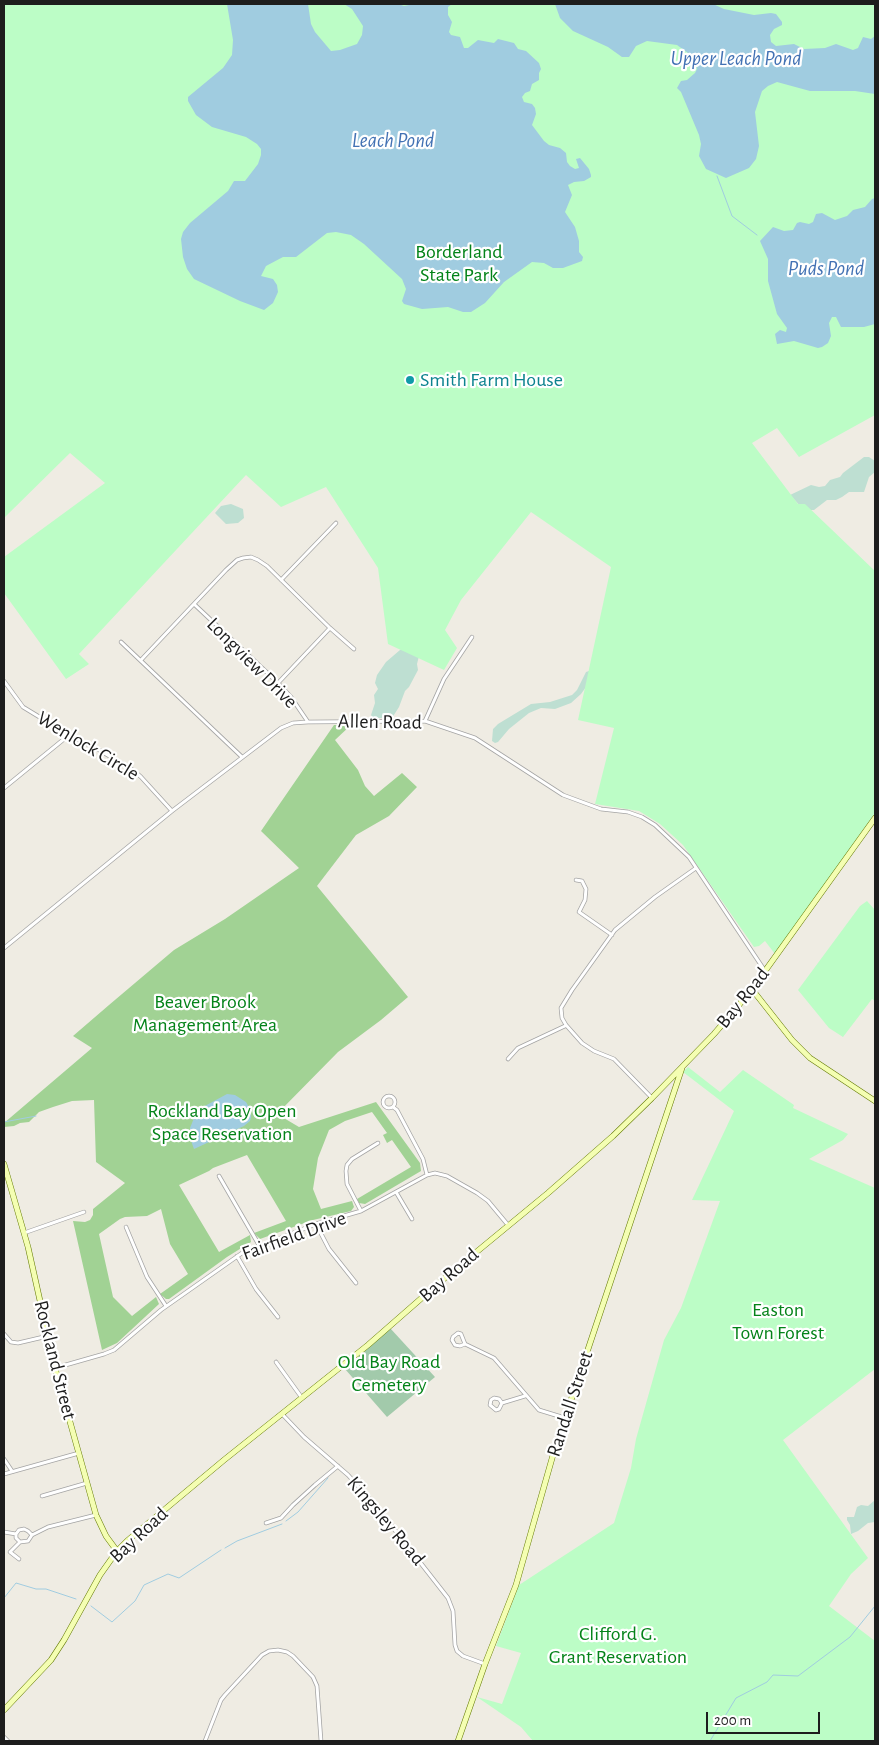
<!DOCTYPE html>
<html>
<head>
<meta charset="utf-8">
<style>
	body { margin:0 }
	#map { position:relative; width:879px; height:1745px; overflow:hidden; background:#efece3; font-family:"Alegreya Sans",sans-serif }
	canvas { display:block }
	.frame { position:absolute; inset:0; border:5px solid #1d1d1d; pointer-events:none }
	.scale { position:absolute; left:706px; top:1712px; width:114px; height:22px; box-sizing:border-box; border:2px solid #1d1d1d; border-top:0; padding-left:6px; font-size:15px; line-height:18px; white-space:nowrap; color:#1d1d1d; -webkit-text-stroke:4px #fff; paint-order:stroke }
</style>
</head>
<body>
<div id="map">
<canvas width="879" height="1745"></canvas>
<div class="frame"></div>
<div class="scale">200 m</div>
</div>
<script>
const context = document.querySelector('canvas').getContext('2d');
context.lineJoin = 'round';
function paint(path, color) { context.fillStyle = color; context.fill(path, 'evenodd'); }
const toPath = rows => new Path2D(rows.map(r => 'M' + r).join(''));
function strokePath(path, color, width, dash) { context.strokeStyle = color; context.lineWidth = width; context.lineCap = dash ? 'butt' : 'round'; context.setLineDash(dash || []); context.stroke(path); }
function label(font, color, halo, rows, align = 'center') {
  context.font = font + ' "Alegreya Sans",sans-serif'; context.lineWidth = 4.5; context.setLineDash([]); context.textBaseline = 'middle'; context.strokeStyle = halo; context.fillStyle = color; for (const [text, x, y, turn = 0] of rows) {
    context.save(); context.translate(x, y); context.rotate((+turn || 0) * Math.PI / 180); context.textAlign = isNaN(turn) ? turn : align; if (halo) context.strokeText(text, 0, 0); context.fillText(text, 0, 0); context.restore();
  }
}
const forest = toPath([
	[334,725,351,725,335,740,358,770,365,786,374,796,402,773,417,787,389,816,356,835,317,886,408,997,381,1020,338,1052,277,1114,299,1127,376,1102,420,1163,421,1171,365,1204,359,1203,357,1199,411,1167,392,1140,387,1143,383,1135,387,1133,372,1112,345,1121,329,1130,318,1158,313,1189,321,1209,352,1201,354,1207,351,1211,313,1220,260,1239,254,1233,286,1221,247,1155,213,1168,209,1171,179,1185,219,1252,250,1235,251,1242,227,1257,169,1299,166,1299,160,1294,188,1274,170,1244,161,1209,147,1216,125,1217,120,1219,99,1234,113,1297,132,1316,156,1297,159,1304,117,1343,102,1350,73,1221,85,1222,90,1220,93,1215,93,1209,125,1183,96,1162,94,1100,72,1101,53,1107,39,1112,29,1122,20,1123,14,1126,4,1127,4,1123,92,1048,73,1036,109,1005,174,950,225,919,299,868,261,831]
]);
const wetland = toPath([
	[864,457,869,457,875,461,875,472,869,477,864,492,849,492,842,497,836,500,827,500,814,510,804,510,790,495,811,485,819,487,825,486,830,480,840,477,843,473],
	[231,504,243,509,244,518,238,523,226,524,215,513,221,506],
	[407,644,419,656,417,664,418,670,409,687,405,691,399,707,392,718,373,718,371,715,375,703,374,695,378,689,375,683,377,675,386,662],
	[592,670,591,680,581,694,571,703,555,709,541,708,529,713,509,729,498,742,495,743,492,741,493,729,498,724,531,704,550,702,572,695,577,690,586,672],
	[875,1500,875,1522,868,1523,858,1531,851,1534,850,1525,847,1520,847,1517,854,1517,857,1507,861,1505,868,1506]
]);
const cemetery = toPath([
	[390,1328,435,1377,387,1417,345,1369]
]);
const park = toPath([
	[4,4,875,4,875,415,799,457,777,428,752,443,798,504,805,504,875,571,875,813,775,954,765,941,759,946,754,947,683,845,660,824,639,811,595,804,614,728,578,720,611,567,531,512,461,600,445,630,457,648,444,670,388,644,378,568,326,487,281,507,246,475,79,654,89,664,66,679,4,593,4,557,105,483,70,453,4,518],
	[867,901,875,910,875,994,874,996,875,1001,872,999,843,1037,829,1028,798,990,860,906],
	[688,1067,720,1092,743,1070,794,1105,793,1108,848,1134,843,1140,809,1159,875,1188,875,1369,783,1440,868,1558,851,1574,829,1606,875,1641,875,1741,533,1741,521,1727,477,1697,502,1704,521,1653,496,1646,519,1585,614,1523,631,1468,636,1439,664,1340,681,1308,720,1201,692,1200,734,1111,683,1072]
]);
const water = toPath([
	[227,4,308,4,311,24,315,32,331,51,340,50,357,44,362,35,363,26,352,9,344,4,398,4,404,6,414,4,452,4,448,7,448,15,452,22,449,32,451,35,460,37,464,48,468,48,478,40,494,43,498,39,514,43,518,49,526,51,539,63,541,69,539,73,539,80,532,84,530,91,525,93,522,97,524,102,532,104,535,108,536,114,532,125,544,141,549,145,560,148,566,153,567,162,570,166,575,169,579,168,576,159,580,158,589,169,591,175,591,177,584,181,574,182,568,185,572,195,565,212,575,227,579,241,579,252,583,257,582,261,563,268,553,268,544,263,532,262,504,282,485,303,471,312,463,312,448,307,422,309,404,304,402,301,406,289,402,279,364,244,351,235,336,232,327,233,296,257,283,257,266,266,261,276,273,279,277,285,278,292,273,303,264,310,240,301,194,279,187,269,183,257,181,239,183,232,190,223,228,191,234,181,245,181,258,164,261,155,261,149,257,144,246,137,212,127,196,115,188,101,188,97,223,68,232,55,233,40],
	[555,4,713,4,724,9,754,15,771,13,776,14,782,22,782,25,774,29,770,35,771,42,776,46,794,44,804,49,825,48,836,44,853,50,858,48,863,37,871,39,875,36,875,94,855,91,810,91,777,82,768,86,762,91,755,112,759,146,756,159,749,168,726,178,706,169,699,156,701,144,699,135,681,92,677,88,681,81,687,80,695,73,697,69,695,58,677,45,647,41,636,46,629,57,622,57,608,47,573,31,560,18],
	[875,198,875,324,864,327,841,327,836,317,832,317,829,323,831,336,828,343,822,347,818,348,794,341,777,344,775,334,780,330,786,332,787,328,777,314,768,281,768,259,760,241,773,227,784,231,793,230,797,223,800,222,809,224,813,222,816,214,822,213,835,220,847,216,853,210,865,207,872,199],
	[227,1094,235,1095,246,1102,250,1109,251,1117,250,1121,244,1126,194,1149,190,1138,190,1128,194,1118,203,1107]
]);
const stream = toPath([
	[717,176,732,216,757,235],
	[4,1122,36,1116],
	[286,1521,298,1512,328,1478],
	[225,1548,237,1541,282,1524],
	[4,1598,16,1583,36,1589,46,1589,76,1599],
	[91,1606,112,1622,135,1601,144,1585,168,1574,179,1578,221,1550],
	[710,1741,736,1698,767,1682,773,1675,798,1676,850,1637,875,1606]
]);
const street = toPath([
	[281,580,336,523],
	[195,605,278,683,291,697,308,722],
	[121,642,242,757],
	[141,660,226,570,237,560,243,558,251,557,258,560,267,566,330,628,354,649],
	[4,681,23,707,69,735,99,750,133,770,141,777,172,811],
	[278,683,330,628],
	[425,721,444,679,472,637],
	[4,788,69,735],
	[576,880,582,881,586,889,585,900,579,912,612,935],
	[4,948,172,811,281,728,293,723,308,722,425,721,475,738,563,795,601,809,628,812,642,817,655,825,689,857,765,971],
	[508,1059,518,1048,565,1026],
	'383 1102a6 6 0 1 1 12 0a6 6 0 1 1-12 0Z',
	[652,1098,614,1059,594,1051,582,1043,566,1025,562,1018,561,1008,572,990,615,930,655,897,696,868],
	[393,1107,397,1110,423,1159,427,1175],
	[219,1176,259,1245],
	[396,1192,412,1219],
	[361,1211,347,1184,346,1171,347,1165,352,1159,378,1143],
	[316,1224,329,1249,356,1283],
	[126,1227,147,1277,166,1306],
	[24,1233,84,1212],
	[237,1256,256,1289,278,1317],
	[4,1334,11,1342,18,1343,48,1336],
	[465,1344,460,1346,455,1345,452,1340,453,1337,458,1333,461,1334,465,1344,494,1358,539,1410,565,1418],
	[276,1362,302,1398],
	[55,1368,104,1354,114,1350,161,1310,242,1253,316,1224,361,1211,427,1175,435,1173,447,1176,477,1193,488,1201,508,1225],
	[502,1403,499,1409,496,1410,490,1405,491,1400,494,1398,499,1399,502,1403,525,1396],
	[282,1414,304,1437,348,1475,376,1506,448,1598,453,1611,455,1645,457,1651,463,1656,485,1664],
	[4,1459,12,1471],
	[4,1474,79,1453],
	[42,1496,87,1483],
	[266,1523,281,1518,293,1505,315,1485,338,1466],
	[24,1529,28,1531,32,1535,28,1541,20,1542,16,1538,16,1534,19,1530,24,1529],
	[4,1532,16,1534],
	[32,1535,48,1527,96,1515],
	[19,1559,10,1552,20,1542],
	[4,1737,8,1741],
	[205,1741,221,1700,225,1695,262,1655,269,1651,278,1650,287,1652,293,1656,313,1677,317,1686,321,1741]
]);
const secondary = toPath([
	[751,988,792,1040,810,1058,875,1101],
	[4,1164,28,1247,55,1368,96,1515,106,1536,117,1551],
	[4,1710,51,1660,64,1640,100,1575,117,1551,127,1541,224,1460,368,1345,440,1282,548,1193,613,1136,652,1098,714,1034,739,1005,765,971,875,818],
	[458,1741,485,1664,516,1585,555,1448,682,1068]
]);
const markers = [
	[410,380,5,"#0f9aa8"]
];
const parkNames = [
	["Borderland",459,252],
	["State Park",459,275],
	["Beaver Brook",205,1002],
	["Management Area",205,1025],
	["Rockland Bay Open",222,1111],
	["Space Reservation",222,1134],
	["Easton",778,1310],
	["Town Forest",778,1333],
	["Old Bay Road",389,1362],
	["Cemetery",389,1385],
	["Clifford G.",618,1634],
	["Grant Reservation",618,1657]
];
const cultureNames = [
	["Smith Farm House",420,380]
];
const streetNames = [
	["Longview Drive",252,663,45],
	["Allen Road",380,722,1],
	["Wenlock Circle",88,746,31],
	["Bay Road",743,998,-51],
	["Fairfield Drive",294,1236,-20],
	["Bay Road",449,1275,-41],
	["Rockland Street",55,1360,76],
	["Randall Street",570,1404,-72],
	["Kingsley Road",386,1521,50],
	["Bay Road",139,1535,-43]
];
const waterNames = [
	["Upper Leach Pond",736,59],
	["Leach Pond",393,141],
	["Puds Pond",826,269]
];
paint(forest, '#a1d294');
paint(wetland, '#bedfd2');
paint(cemetery, '#a2caab');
paint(park, '#bcfdc6');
paint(water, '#a0cce0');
strokePath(stream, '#a0cce0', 1);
strokePath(street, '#a4a4a4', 4.5);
strokePath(secondary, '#627900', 6);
strokePath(street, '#fff', 3);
strokePath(secondary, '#f4feb2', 5);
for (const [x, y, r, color] of markers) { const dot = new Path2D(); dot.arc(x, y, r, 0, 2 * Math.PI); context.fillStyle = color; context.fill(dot); strokePath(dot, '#fff', 2); }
label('20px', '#048319', '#fff', parkNames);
label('20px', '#0d838f', '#fff', cultureNames, 'left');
label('20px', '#1d1d1d', '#fff', streetNames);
label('italic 21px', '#4372b4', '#fff', waterNames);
</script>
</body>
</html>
